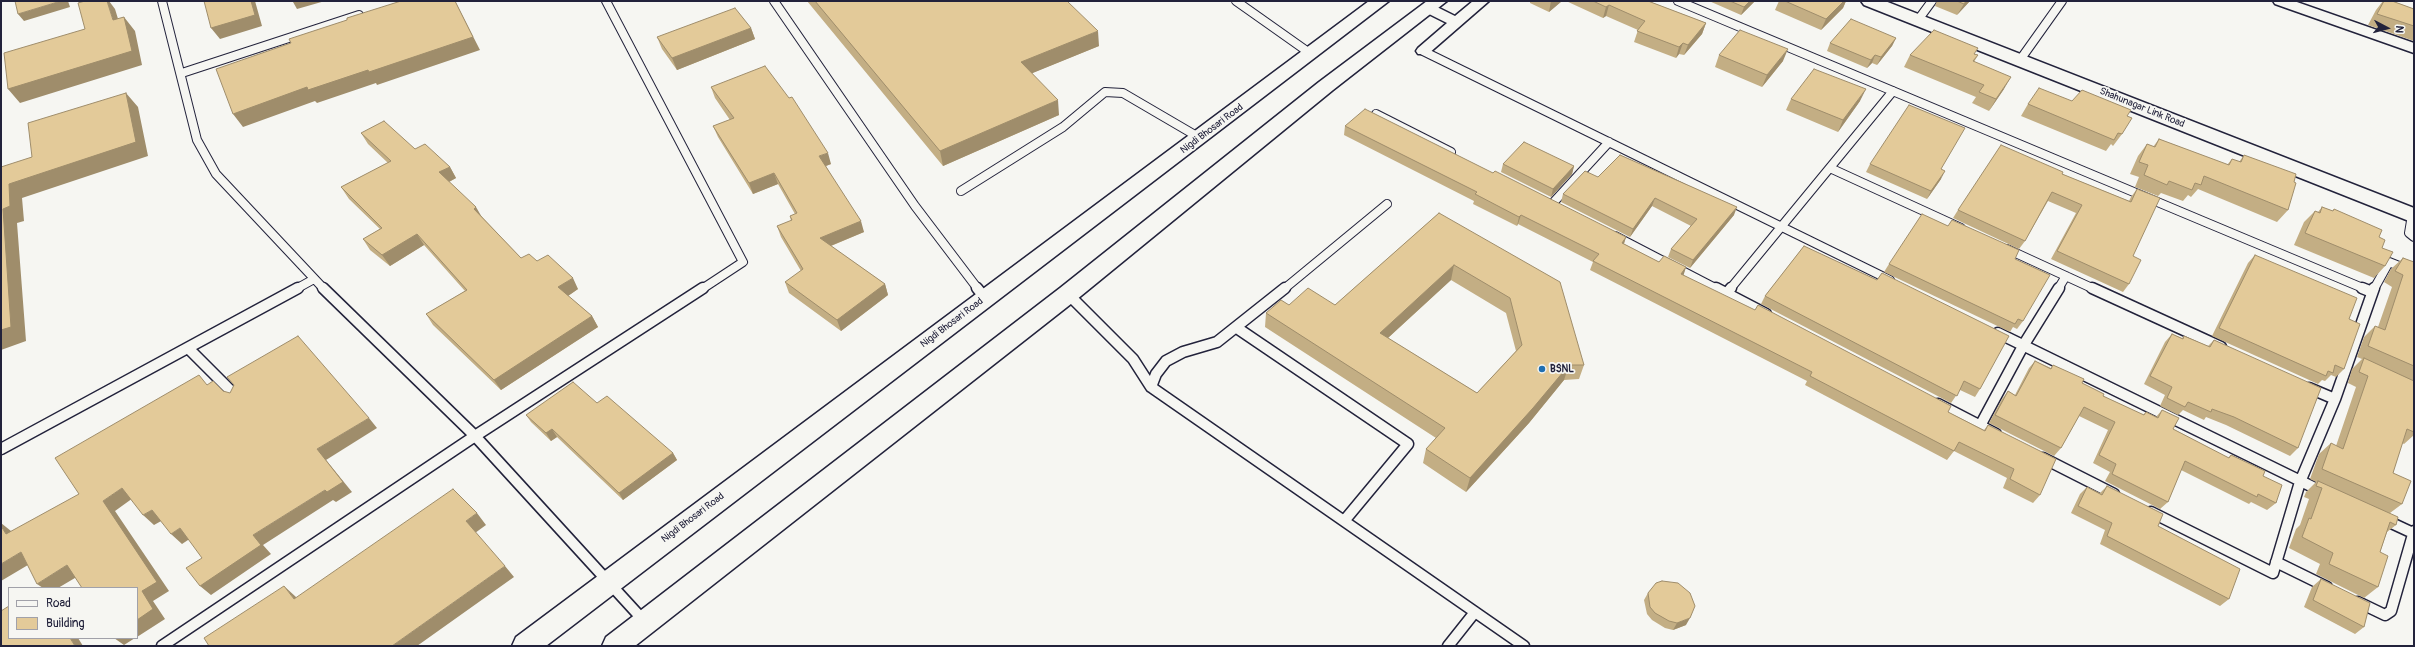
<!DOCTYPE html>
<html>
<head>
<meta charset="utf-8">
<style>
	body { margin:0 }
	#map { position:relative; width:2415px; height:647px; overflow:hidden; background:#f6f6f2; font-family:Pangolin,sans-serif }
	canvas { display:block }
	.frame { position:absolute; inset:0; border:2px solid #22223b; pointer-events:none }
	.legend { position:absolute; left:8px; top:587px; width:130px; height:52px; box-sizing:border-box; background:#f6f6f2; border:1px solid #a1a1a9; margin:0; padding:5px 7px; list-style:none; font-size:12px; color:#22223b }
	.legend li { display:flex; align-items:center; gap:8px; height:20px }
	.legend b { width:20px; border:1px solid #a1a1a9 }
	.north { position:absolute; left:2367px; top:8px; width:40px; height:40px; -webkit-text-stroke:3px #f6f6f2; paint-order:stroke; rotate:96deg; font-size:11px; font-weight:700; line-height:16px; text-align:center; color:#22223b }
	.north::after { content:''; display:block; margin:auto; width:14px; height:18px; background:#22223b; clip-path:polygon(50% 0,100% 100%,50% 72%,0 100%) }
</style>
</head>
<body>
<div id="map">
<canvas width="2415" height="647"></canvas>
<div class="frame"></div>
<ul class="legend">
<li><b style="height:5px;background:#f6f6f2"></b>Road</li>
<li><b style="height:11px;background:#e3ca99"></b>Building</li>
</ul>
<div class="north">N</div>
</div>
<script>
const context = document.querySelector('canvas').getContext('2d');
context.lineJoin = 'round';
const toPath = rows => new Path2D(rows.map(r => 'M' + r).join(''));
function strokePath(path, color, width, dash) { context.strokeStyle = color; context.lineWidth = width; context.lineCap = dash ? 'butt' : 'round'; context.setLineDash(dash || []); context.stroke(path); }
function paint(path, color) { context.fillStyle = color; context.fill(path, 'evenodd'); }
function label(font, color, halo, rows, align = 'center') {
  context.font = font + ' Pangolin,sans-serif'; context.lineWidth = 3.5; context.setLineDash([]); context.textBaseline = 'middle'; context.strokeStyle = halo; context.fillStyle = color; for (const [text, x, y, turn = 0] of rows) {
    context.save(); context.translate(x, y); context.rotate((+turn || 0) * Math.PI / 180); context.textAlign = isNaN(turn) ? turn : align; if (halo) context.strokeText(text, 0, 0); context.fillText(text, 0, 0); context.restore();
  }
}
const laneFar1 = toPath([
	[162,1,197,140,216,174,324,289],
	[606,1,743,262,702,289],
	[774,1,915,206,978,289],
	[1236,1,1311,54],
	[1678,1,2365,289],
	[1918,20,1932,1],
	[1423,51,1890,280],
	[2020,60,2062,1],
	[182,73,359,15],
	[1376,114,1451,152],
	[1830,168,1961,228],
	[961,191,1063,127,1105,92,1123,93,1200,138],
	[1552,204,1609,142],
	[2412,215,2409,233,2414,237],
	[1615,236,1717,289],
	[2007,249,2094,289],
	[296,289,314,279],
	[1284,289,1387,204],
	[1730,289,1893,91],
	[2058,289,2066,276],
	[2374,289,2389,262,2414,272]
]);
const lane = toPath([
	[323,288,475,436,645,622],
	[977,288,985,298],
	[1716,288,1766,314],
	[2092,288,2221,347],
	[2362,288,2372,292],
	[1727,293,1731,288],
	[1068,294,1133,359,1151,387,1524,646],
	[1237,328,1408,444,1344,521],
	[1998,333,2321,491],
	[189,349,237,397],
	[1151,387,1156,374,1166,361,1183,352,1217,342,1285,288],
	[2309,388,2335,399],
	[1938,404,1996,434],
	[1980,426,2023,346,2059,288],
	[1,449,298,288],
	[2043,458,2114,494],
	[2151,512,2273,573,2300,482,2335,399,2374,288],
	[2385,520,2413,533],
	[2276,562,2327,587],
	[2358,602,2385,615,2391,611,2414,531],
	[162,646,475,436,703,288],
	[1448,646,1475,612]
]);
const street = toPath([
	[1473,1,1489,1,1428,54,1418,54,1416,51,1418,48,1447,23,1423,11,1421,8,1423,5,1433,5,1455,16,1473,1],
	[2273,1,2294,1,2414,43,2414,53,2275,4,2273,1]
]);
const secondary = toPath([
	[1861,1,1885,1,2414,208,2414,223,1864,5,1861,1]
]);
const primary = toPath([
	[1369,1,1389,1,546,646,512,646,516,637,1369,1],
	[1427,1,1447,1,1333,90,1076,300,635,646,602,646,606,637,1060,288,1319,82,1427,1]
]);
const wall = toPath([
	[807,1,1067,1,1099,46,1032,73,1059,115,943,166],
	[1530,1,1562,1,1549,12,1530,3],
	[1566,1,1648,1,1706,23,1702,34,1684,55,1679,54,1676,58,1634,42,1638,30,1606,16,1603,18],
	[1709,1,1755,1,1741,15],
	[1779,1,1846,1,1843,8,1821,30,1775,10],
	[1937,1,1970,1,1957,15,1935,6],
	[2383,1,2392,1,2414,9,2414,41,2368,25,2376,10],
	[751,28,755,39,677,70,662,49,657,37],
	[1896,38,1892,46,1877,65,1872,63,1867,68,1827,51,1830,43],
	[1975,54,1978,55,1974,62,2004,89,1989,111,1972,103,1976,97,1904,67,1910,55],
	[1719,55,1783,61,1762,87,1715,67],
	[711,87,831,164,826,166,864,232,831,246,885,284,888,295,841,331,789,293,785,282,801,271,781,237,777,226,791,221,790,216,795,214,778,184,753,194,718,137,713,126,730,120,715,98],
	[1791,99,1860,101,1838,132,1786,110],
	[2072,101,2127,116,2122,134,2113,146,2111,144,2106,151,2021,116,2028,104],
	[1345,126,1493,173,1626,237,1624,244,1659,262,1686,267,1683,275,1948,412,1984,430,1988,425,2040,495,2033,503,2003,488,2007,478,1954,451,1947,460,1805,385,1807,381,1590,270,1593,262,1518,224,1517,226,1473,204,1474,201,1344,135],
	[361,133,415,149,450,167,456,178,449,182,521,258,537,261,578,289,568,296,592,316,598,327,501,390,433,325,426,314,465,291,424,245,390,266,370,250,363,239,380,229,349,199,341,187,388,163,368,144],
	[2159,139,2227,165,2232,159,2239,162,2244,155,2294,182,2288,210,2277,222,2198,189,2191,197,2188,195,2183,201,2161,193,2158,196,2135,187,2139,177,2130,174,2138,156,2147,144,2153,147],
	[1503,164,1574,166,1572,174,1551,197,1501,172],
	[1870,164,1941,169,1941,179,1927,199,1866,172],
	[2062,174,2129,201,2131,197,2137,189,2133,256,2129,284,2123,292,2051,259,2076,213,2048,201,2025,241,2019,249,1953,218,1958,210],
	[1598,177,1734,215,1690,268,1668,257,1671,249,1691,226,1652,206,1630,237,1561,202,1563,194],
	[2322,207,2333,211,2334,209,2379,237,2382,248,2385,266,2374,278,2294,245,2304,222,2315,211,2318,212],
	[1439,213,1584,365,1579,379,1564,380,1529,423,1466,492,1423,463,1426,449,1436,438,1265,327,1266,313,1289,305,1335,305],
	[1451,280,1506,313,1516,351,1477,393,1388,338],
	[1804,246,1980,389,1975,397,1960,390,1951,403,1761,304,1765,296],
	[2255,255,2349,319,2344,369,2336,377,2331,375,2325,381,2322,380,2318,384,2212,336,2248,263],
	[2403,258,2414,262,2414,435,2404,444,2402,443,2393,473,2402,504,2390,513,2396,525,2387,532,2380,552,2378,587,2364,598,2316,574,2320,564,2289,548,2296,529,2300,525,2309,499,2304,497,2306,492,2316,482,2310,479,2319,454,2331,443,2336,446,2356,387,2348,383,2352,369,2362,359,2357,357,2364,337,2375,326,2378,327,2392,287,2384,282,2391,269],
	[2015,259,2023,321,2017,329,2013,327,2010,332,1884,272,1889,264],
	[2172,334,2182,338,2184,336,2208,346,2214,340,2298,448,2290,456,2226,425,2206,417,2204,420,2183,410,2178,415,2160,406,2165,395,2144,384,2165,342],
	[2035,361,2051,368,2053,365,2082,383,2103,396,2143,415,2146,412,2156,417,2162,410,2173,429,2228,458,2231,455,2263,476,2276,503,2267,510,2251,502,2249,504,2181,470,2168,502,2160,509,2105,481,2110,472,2093,463,2108,430,2079,416,2061,448,2054,456,1989,423,2002,399,2008,391,2015,395,2029,368],
	[597,403,673,453,677,460,623,500,557,437,551,441,531,422,526,415],
	[2107,486,2158,526,2229,599,2220,606,2100,544,2105,530,2071,513,2080,494,2087,487,2100,493],
	[2321,579,2364,627,2355,634,2304,607,2312,587],
	[1648,593,1686,625,1673,630,1665,628,1652,620,1647,614,1644,600]
]);
const shadedWall = toPath([
	[61,1,68,1,70,7,24,21,18,14],
	[107,1,109,1,115,9,123,35,113,20],
	[251,1,255,1,262,26,220,39,211,28],
	[296,1,325,1,297,9,293,2],
	[455,1,480,50,377,85,376,83,317,103,315,101,243,127,233,114],
	[1551,1,1562,1,1549,12],
	[1750,1,1755,1,1741,15,1744,7],
	[1844,1,1846,1,1843,8,1821,30,1826,19],
	[1966,1,1970,1,1957,15,1964,4],
	[1609,5,1606,16,1603,18,1606,7],
	[124,17,135,31,142,65,20,103,8,89],
	[1706,23,1702,34,1684,55,1688,45],
	[751,28,755,39,677,70,672,58],
	[1098,31,1099,46,1023,77,1021,62],
	[1896,38,1892,46,1877,65,1881,57],
	[1683,43,1679,54,1676,58,1679,47],
	[1788,49,1783,61,1762,87,1767,75],
	[1875,55,1872,63,1867,68,1871,60],
	[2011,77,2004,89,1989,111,1996,99],
	[1866,89,1860,101,1838,132,1843,120],
	[126,93,138,107,148,156,22,198,24,221,17,223,26,341,1,350,3,209,9,184],
	[1058,100,1059,115,943,166,940,151],
	[828,153,831,164,823,167,819,156],
	[1574,166,1572,174,1551,197,1553,189],
	[450,167,456,178,445,184,439,172],
	[1945,171,1941,179,1927,199,1931,191],
	[774,173,778,184,753,194,749,183],
	[1655,198,1652,206,1630,237,1633,229],
	[476,207,483,219,474,209],
	[1737,207,1734,215,1690,268,1693,260],
	[1521,215,1518,224,1517,226,1519,217],
	[861,221,864,232,823,249,820,238],
	[417,234,424,245,390,266,382,255],
	[1626,237,1623,246,1622,243],
	[1454,265,1451,280,1378,347,1380,333],
	[1686,267,1683,277,1681,274],
	[573,278,578,289,565,298,558,287],
	[885,284,888,295,841,331,837,320],
	[592,316,598,327,501,390,494,380],
	[1569,365,1564,380,1529,423,1466,492,1470,478],
	[369,418,377,428,326,460,352,492,336,502,333,500,263,545,271,554,211,595,200,586,253,535,325,490,317,449],
	[552,429,557,437,551,441,546,433],
	[673,453,677,460,623,500,619,493],
	[122,488,133,498,115,511,169,591,153,601,165,619,137,637,137,620,142,591,103,501],
	[152,510,163,520,154,525,143,515],
	[477,513,486,525,475,533,466,521],
	[1,523,11,531,19,544,6,534,1,526],
	[180,528,191,538,182,544,171,534],
	[21,552,33,562,1,581,1,564],
	[67,565,80,575,58,588,43,588,37,584],
	[505,566,514,577,417,646,392,646],
	[284,586,296,597,306,610,294,599],
	[1690,618,1686,625,1673,630,1677,623],
	[70,638,78,638,83,646,75,646],
	[114,638,135,638,124,645]
]);
const building = toPath([
	[15,1,61,1,18,14,15,1],
	[85,1,107,1,113,20,124,17,132,51,8,89,4,53,85,29,78,3,85,1],
	[204,1,251,1,255,15,211,28,204,1],
	[401,1,455,1,473,37,369,72,368,70,308,90,307,87,233,114,216,69,291,43,289,39,347,20,347,18,401,1],
	[815,1,1067,1,1098,31,1021,62,1058,100,940,151,815,1],
	[1593,1,1648,1,1706,23,1688,45,1683,43,1679,47,1637,31,1645,21,1609,5,1606,7,1593,1],
	[1730,1,1750,1,1744,7,1730,1],
	[1785,1,1844,1,1826,19,1785,1],
	[1957,1,1966,1,1964,4,1957,1],
	[2384,1,2392,1,2414,9,2414,26,2377,14,2384,1],
	[735,8,751,28,672,58,657,37,735,8],
	[1851,19,1896,38,1881,57,1875,55,1871,60,1830,43,1851,19],
	[1740,30,1788,49,1767,75,1719,55,1740,30],
	[1934,30,1978,48,1974,54,1978,55,1973,61,2011,77,1996,99,1979,92,1984,85,1910,55,1934,30],
	[765,66,789,98,792,97,828,153,819,156,861,221,820,238,885,284,837,320,785,282,803,269,777,226,792,220,790,216,797,213,774,173,749,183,713,126,734,118,711,87,765,66],
	[1814,69,1866,89,1843,120,1791,99,1814,69],
	[2039,88,2072,101,2082,90,2131,110,2127,116,2132,118,2122,134,2118,133,2114,140,2028,104,2039,88],
	[126,93,136,142,9,184,10,206,3,209,11,327,1,330,1,167,32,157,28,123,126,93],
	[1909,105,1965,128,1941,169,1945,171,1931,191,1870,164,1909,105],
	[1365,109,1493,173,1495,171,1626,237,1622,243,1659,262,1664,256,1686,267,1681,274,1755,310,1758,305,1951,406,1948,412,1985,431,1988,425,2056,459,2040,495,2010,479,2014,469,1959,442,1954,451,1810,376,1812,372,1593,261,1599,254,1521,215,1519,217,1475,194,1477,192,1345,126,1365,109],
	[384,121,415,149,425,144,450,167,439,172,476,207,474,209,521,258,529,254,537,261,548,255,573,278,558,287,592,316,494,380,426,314,467,290,417,234,382,255,363,239,382,228,341,187,391,161,361,133,384,121],
	[2159,139,2229,165,2232,159,2241,162,2244,155,2296,174,2294,182,2296,183,2288,210,2204,176,2201,185,2195,183,2192,190,2169,181,2167,185,2144,175,2148,165,2139,162,2147,144,2155,147,2159,139],
	[1524,142,1574,166,1553,189,1503,164,1524,142],
	[2001,145,2063,172,2062,174,2131,202,2137,189,2160,198,2133,256,2141,260,2129,284,2057,251,2082,205,2052,192,2025,241,1958,210,2001,145],
	[1620,155,1737,207,1693,260,1671,249,1697,219,1655,198,1633,229,1563,194,1585,171,1598,177,1620,155],
	[2322,207,2333,211,2334,209,2382,230,2379,237,2385,240,2382,248,2393,252,2385,266,2305,233,2315,211,2320,213,2322,207],
	[1439,213,1560,282,1584,365,1569,365,1533,408,1470,478,1426,449,1445,428,1266,313,1281,300,1289,305,1308,288,1335,305,1439,213],
	[1454,265,1510,298,1522,345,1477,393,1380,333,1454,265],
	[1922,214,1948,226,1952,220,2019,250,2015,259,2050,275,2023,321,2018,319,2015,324,1889,264,1922,214],
	[1804,246,1877,280,1882,273,2009,336,1980,389,1964,381,1957,396,1765,296,1804,246],
	[2255,255,2357,298,2349,319,2360,324,2344,369,2335,365,2333,373,2328,371,2326,376,2219,328,2255,255],
	[2403,258,2414,262,2414,366,2368,346,2375,326,2385,330,2403,275,2395,271,2403,258],
	[2172,334,2183,339,2184,336,2210,347,2214,340,2321,388,2298,448,2234,417,2212,409,2211,412,2188,402,2185,407,2167,398,2172,387,2150,376,2172,334],
	[298,336,369,418,317,449,343,482,327,492,325,490,253,535,261,545,200,586,186,568,202,558,180,528,171,534,152,510,143,515,122,488,103,501,157,582,142,591,153,609,137,620,137,588,82,588,67,565,37,584,21,552,1,564,1,526,6,534,79,494,55,458,199,375,207,385,213,381,223,391,230,393,234,385,227,377,298,336],
	[2364,358,2414,381,2414,432,2407,429,2393,473,2411,481,2402,504,2322,469,2331,443,2343,449,2368,376,2359,372,2364,358],
	[2035,361,2051,369,2053,365,2084,379,2082,383,2104,394,2103,396,2144,415,2146,412,2158,418,2162,410,2179,418,2173,429,2229,458,2231,455,2265,471,2263,476,2282,485,2276,503,2258,494,2257,497,2185,461,2168,502,2112,474,2116,464,2099,455,2115,422,2084,407,2061,448,1995,415,2008,391,2016,396,2035,361],
	[573,382,597,403,607,396,673,453,619,493,552,429,546,433,526,415,573,382],
	[2318,481,2398,517,2396,525,2390,522,2380,552,2388,556,2378,587,2329,564,2333,553,2302,537,2309,518,2311,519,2322,488,2316,486,2318,481],
	[2107,486,2163,514,2158,526,2240,569,2229,599,2107,536,2112,523,2078,506,2087,487,2102,495,2107,486],
	[453,489,477,513,466,521,505,566,392,646,209,646,204,638,284,586,294,599,453,489],
	[2321,579,2370,603,2364,627,2313,600,2321,579],
	[1662,581,1678,583,1690,593,1695,606,1690,618,1677,623,1669,621,1655,613,1650,607,1648,593,1656,583,1662,581],
	[9,606,9,638,70,638,75,646,1,646,1,611,9,606]
]);
const markers = [
	[1542,369,4,"#1f6fb2"]
];
const streetNames = [
	["Shahunagar Link Road",2142,108,22],
	["Nigdi Bhosari Road",1212,129,-37],
	["Nigdi Bhosari Road",952,323,-37],
	["Nigdi Bhosari Road",693,518,-37]
];
const poiNames = [
	["BSNL",1550,369]
];
strokePath(laneFar1, '#22223b', 10);
strokePath(lane, '#22223b', 13);
strokePath(street, '#22223b', 3);
strokePath(secondary, '#22223b', 3);
strokePath(primary, '#22223b', 3);
strokePath(laneFar1, '#f6f6f2', 8);
strokePath(lane, '#f6f6f2', 10);
paint(street, '#f6f6f2');
paint(secondary, '#f6f6f2');
paint(primary, '#f6f6f2');
paint(wall, '#c3ae84');
paint(shadedWall, '#9f8d6b');
paint(building, '#e3ca99');
strokePath(building, '#9f8d6b', 1);
for (const [x, y, r, color] of markers) { const dot = new Path2D(); dot.arc(x, y, r, 0, 2 * Math.PI); context.fillStyle = color; context.fill(dot); strokePath(dot, '#f6f6f2', 1.5); }
label('10px', '#22223b', '#f6f6f2', streetNames);
label('bold 10px', '#22223b', '#f6f6f2', poiNames, 'left');
</script>
</body>
</html>
